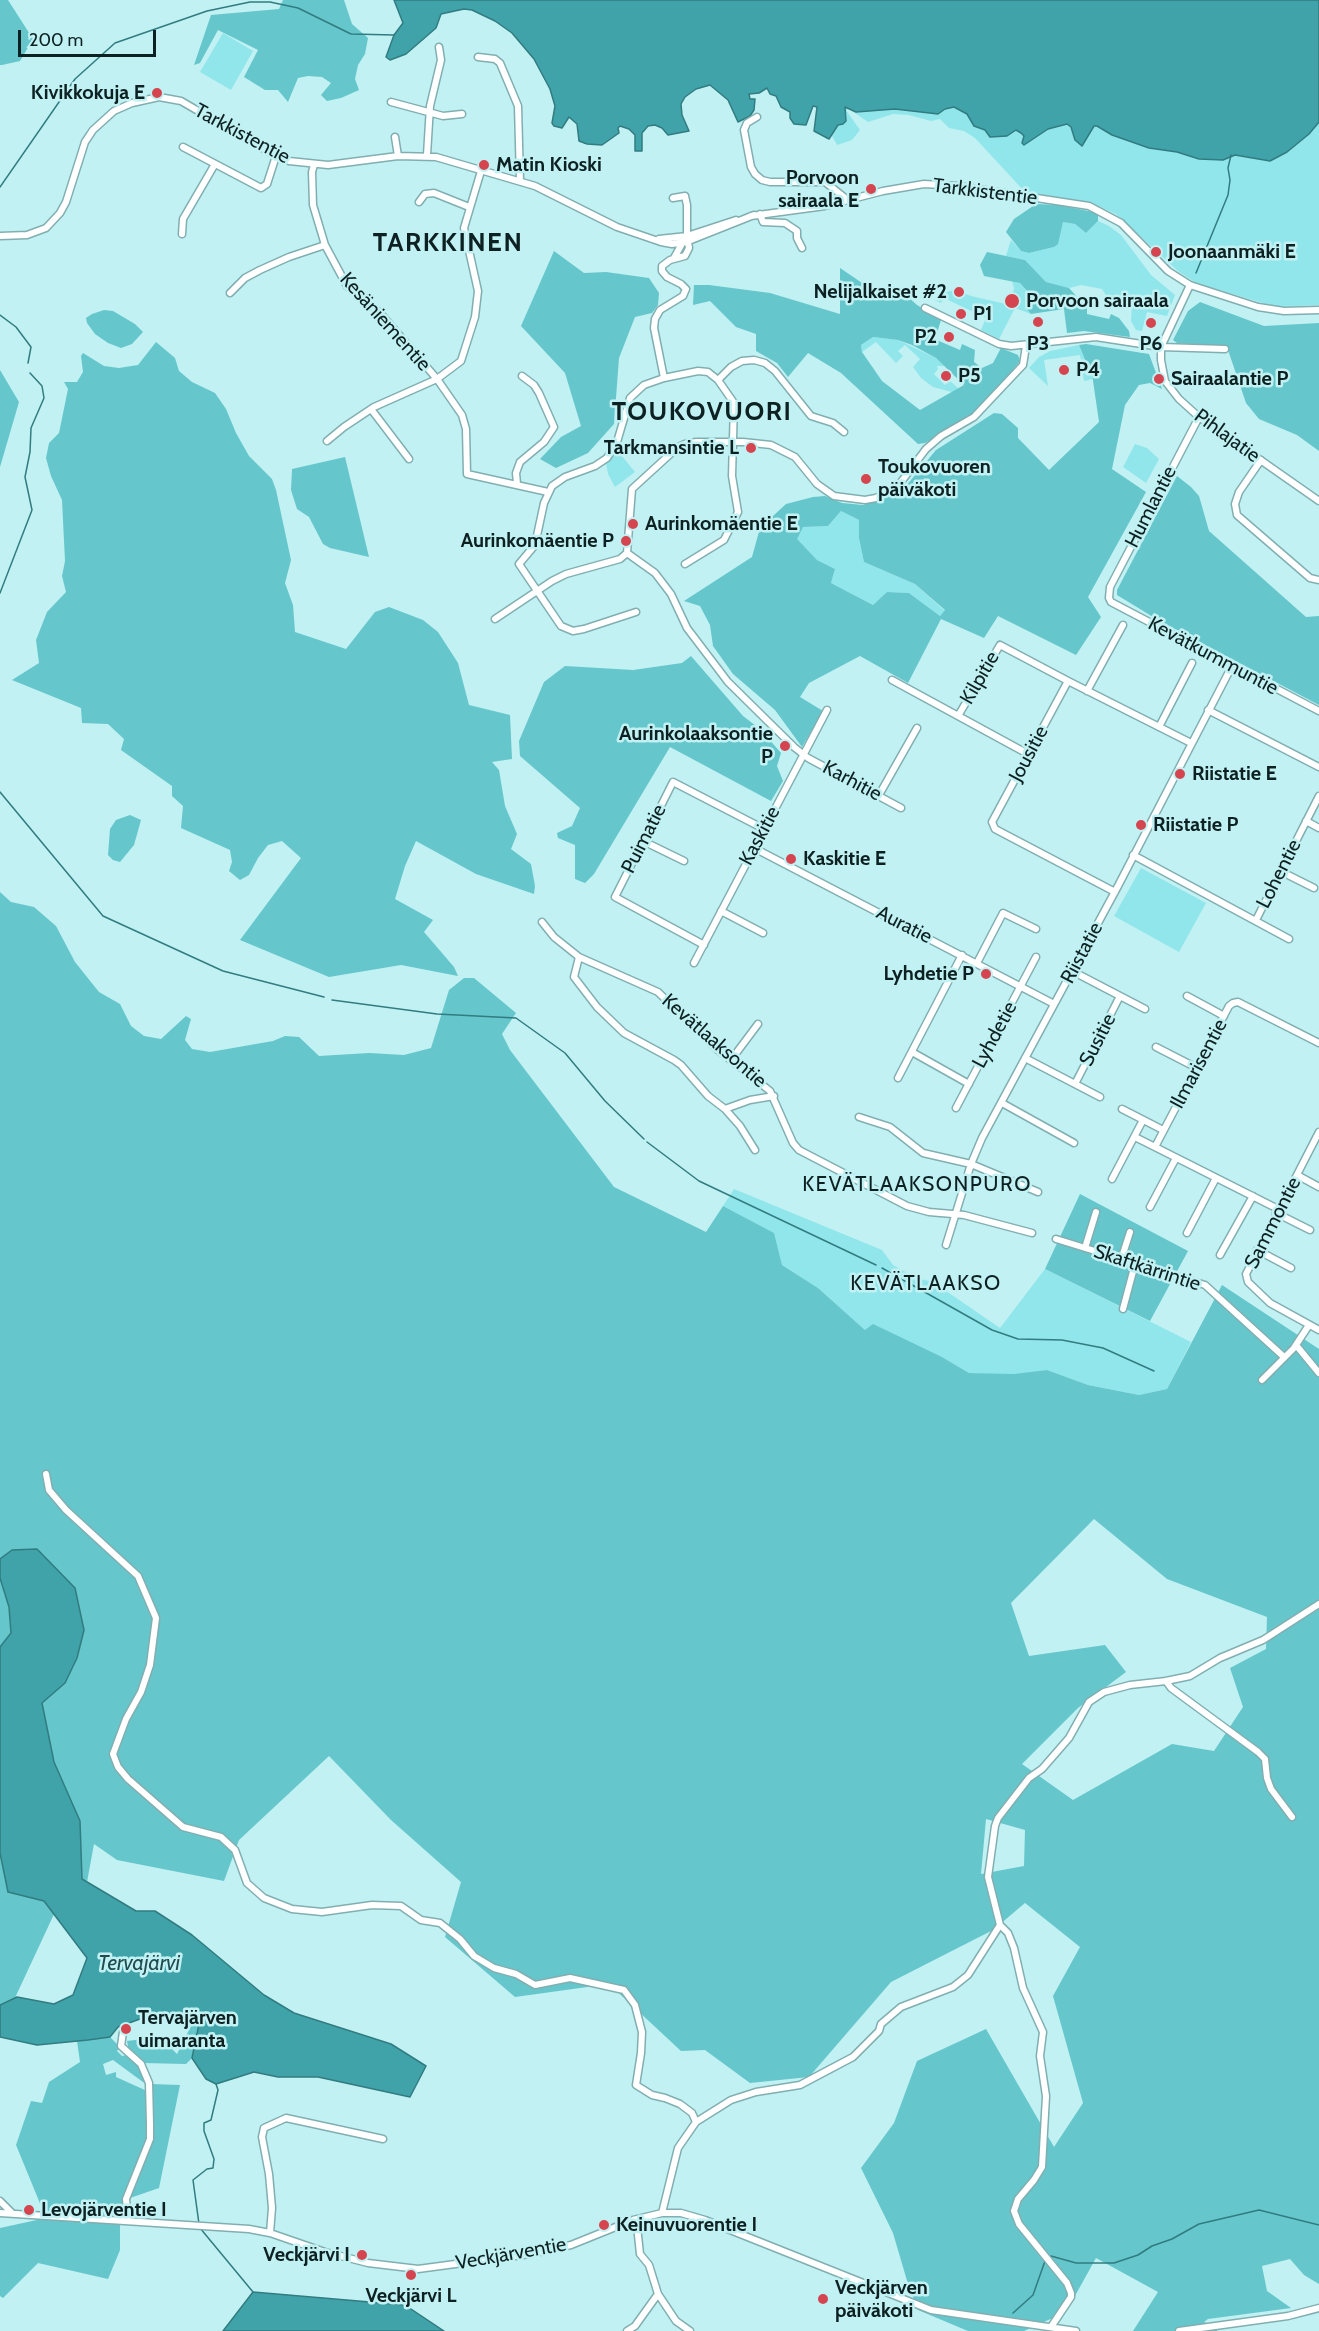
<!DOCTYPE html>
<html>
<head>
<meta charset="utf-8">
<style>
	body { margin:0 }
	#map { position:relative; width:1319px; height:2331px; overflow:hidden; background:#c1f1f3; font-family:Cabin,sans-serif }
	canvas { display:block }
	.scale { position:absolute; left:18px; top:30px; width:138px; height:27px; box-sizing:border-box; border:3px solid #0e2122; border-top:0; padding-left:8px; font-size:18px; line-height:21px; white-space:nowrap; color:#0e2122; -webkit-text-stroke:4px #c1f1f3; paint-order:stroke }
</style>
</head>
<body>
<div id="map">
<canvas width="1319" height="2331"></canvas>
<div class="scale">200 m</div>
</div>
<script>
const context = document.querySelector('canvas').getContext('2d');
context.lineJoin = 'round';
function paint(path, color) { context.fillStyle = color; context.fill(path, 'evenodd'); }
const toPath = rows => new Path2D(rows.map(r => 'M' + r).join(''));
function strokePath(path, color, width, dash) { context.strokeStyle = color; context.lineWidth = width; context.lineCap = dash ? 'butt' : 'round'; context.setLineDash(dash || []); context.stroke(path); }
function label(font, color, halo, rows, align = 'center') {
  context.font = font + ' Cabin,sans-serif'; context.lineWidth = 5; context.setLineDash([]); context.textBaseline = 'middle'; context.strokeStyle = halo; context.fillStyle = color; for (const [text, x, y, turn = 0] of rows) {
    context.save(); context.translate(x, y); context.rotate((+turn || 0) * Math.PI / 180); context.textAlign = isNaN(turn) ? turn : align; if (halo) context.strokeText(text, 0, 0); context.fillText(text, 0, 0); context.restore();
  }
}
const green = toPath([
	[1319,0,1319,305,1276,307,1196,283,1178,271,1116,214,1089,202,1025,192,975,138,964,131,949,128,940,119,931,121,909,115,893,114,868,122,849,109,846,110,860,130,852,140,837,145,830,132,841,104],
	[223,33,253,51,231,90,200,72],
	[1098,221,1109,226,1121,235,1151,275,1175,295,1167,316,1147,312,1142,331,1136,330,1131,321,1132,304,1108,298,1102,289,1081,285,1069,288,1046,282,1025,260,1006,256,1011,240,1021,251,1029,253,1054,247,1063,222,1075,224,1086,233],
	[1012,281,1020,283,1028,292,1025,306,1031,314,1015,308,999,339,981,330,986,318,944,298,941,303,935,300,946,292,956,290,971,296,1010,305,1014,288],
	[873,337,898,340,936,358,945,366,937,366,938,369,934,374,945,385,950,381,967,396,933,387,921,378,913,367,920,359,905,345,898,351,903,356,896,363,876,342,862,352,861,345],
	[1079,345,1086,362,1091,367,1093,379,1084,381,1080,355,1044,360,1048,386,1029,368,1039,357,1050,351],
	[1135,444,1147,448,1159,459,1146,483,1123,467],
	[618,451,635,472,615,487,608,474,606,463],
	[841,511,859,520,859,536,864,562,915,584,945,611,940,616,909,593,887,592,873,605,831,583,835,569,817,560,796,539,803,527,828,526],
	[1141,868,1206,903,1179,952,1114,916],
	[734,1189,882,1250,893,1265,916,1278,933,1282,1000,1328,1045,1269,1191,1342,1167,1389,1139,1395,1088,1385,1047,1370,1015,1375,969,1373,942,1357,865,1330,818,1288,782,1265,773,1233,723,1206]
]);
const forest = toPath([
	[0,0,8,0,33,39,20,61,2,65,0,65],
	[283,0,344,0,352,24,368,38,365,54,358,65,355,79,359,90,341,98,327,101,321,95,331,83,322,77,308,76,298,78,288,102,278,90,265,90,244,77,258,50,218,30,200,63,194,65,211,15,279,9],
	[1036,204,1059,205,1098,213,1098,221,1086,233,1075,224,1063,222,1058,244,1054,247,1029,253,1021,251,1006,232,1014,219],
	[554,251,584,273,606,272,649,278,659,293,658,305,652,313,635,317,619,358,614,424,588,453,556,468,540,459,561,437,581,426,565,373,521,326],
	[987,252,1025,260,1046,282,1069,288,1087,308,1087,314,1109,319,1111,314,1119,318,1129,331,1130,337,1084,331,1067,333,1064,309,1031,314,1025,307,1028,292,1020,283,984,276,980,265],
	[840,268,871,289,896,286,917,305,941,320,936,336,932,338,960,350,962,344,975,350,974,362,982,368,993,363,1001,348,1018,355,1020,361,1002,384,971,417,925,443,918,444,841,373,808,353,788,377,777,363,756,351,756,334,736,327,710,301,693,305,694,285,709,285,770,293,840,314],
	[873,337,898,340,912,345,936,358,964,385,920,410,882,381,862,352,861,345],
	[1200,302,1264,326,1319,323,1319,451,1297,435,1259,419,1246,403,1227,347,1177,343,1173,340,1188,311],
	[104,310,113,311,135,324,143,332,132,344,121,348,108,343,95,334,87,323,86,318,92,314],
	[156,342,175,358,179,371,192,382,215,393,226,409,236,433,249,456,272,479,276,490,291,560,285,583,293,605,295,632,346,649,375,612,389,607,423,620,438,632,458,663,469,705,510,715,512,759,492,762,499,770,505,806,517,834,511,849,531,864,535,886,534,894,476,874,416,841,405,866,395,899,433,920,424,932,454,967,458,976,401,965,329,977,240,940,301,858,282,841,268,845,258,858,249,875,240,880,229,871,232,862,230,850,181,828,183,806,172,796,172,786,121,750,124,739,108,724,82,723,81,708,12,680,39,663,36,640,47,612,66,592,62,576,65,561,62,500,51,476,46,458,49,443,59,433,68,389,64,382,77,382,83,372,81,356,83,353,104,366,119,368,138,365],
	[1086,344,1149,354,1162,389,1150,383,1139,385,1125,405,1112,469,1146,492,1088,597,1101,617,1076,655,998,616,984,638,941,619,908,683,860,656,809,683,800,697,823,711,802,747,775,710,733,674,713,646,710,625,700,606,684,601,752,557,760,528,786,504,813,497,825,496,842,503,863,505,901,492,936,450,994,413,1002,414,1018,428,1018,438,1049,470,1099,422,1091,367,1086,362,1079,345],
	[841,511,859,520,859,538,864,562,915,584,945,610,940,616,909,593,887,592,873,605,831,583,835,569,817,560,797,539,803,527,828,526],
	[0,370,19,402,0,467],
	[345,457,369,557,330,548,323,544,309,517,297,509,291,490,292,469],
	[1177,476,1191,487,1199,496,1209,531,1306,617,1319,616,1319,705,1158,620,1117,595,1117,590],
	[691,656,743,716,760,729,781,753,777,766,783,781,771,801,670,747,594,874,585,883,575,879,575,845,558,838,557,833,572,826,580,808,520,756,519,741,544,682,565,666,633,670,682,663],
	[130,815,141,820,134,845,120,862,113,860,108,855,110,829,116,820],
	[0,892,11,902,34,907,56,926,75,962,99,992,120,1004,131,1026,144,1036,161,1039,186,1016,191,1019,185,1040,192,1049,210,1052,273,1041,285,1036,299,1037,319,1056,369,1053,404,1055,431,1048,449,990,464,978,474,978,516,1013,502,1034,510,1050,614,1187,706,1232,723,1206,774,1233,782,1265,818,1288,865,1330,873,1324,942,1357,969,1373,1014,1374,1047,1370,1088,1385,1139,1395,1167,1389,1222,1285,1319,1349,1319,2284,1304,2275,1290,2259,1262,2266,1267,2291,1291,2308,1208,2319,1204,2322,1216,2326,1217,2331,1133,2331,1158,2292,1096,2258,1066,2312,1024,2331,968,2331,918,2310,908,2284,893,2233,861,2168,894,2123,917,2061,986,2029,1054,2147,1083,2103,1053,1996,1080,1947,1025,1903,993,1930,891,1982,809,2077,750,2083,705,2050,681,2051,609,1984,515,1997,445,1937,461,1882,391,1820,329,1756,239,1840,224,1881,117,1860,94,1844,87,1882,62,1897,0,2030],
	[1094,1519,1167,1579,1267,1617,1266,1649,1230,1668,1243,1707,1214,1751,1172,1744,1073,1800,1022,1764,1078,1708,1126,1672,1105,1645,1029,1656,1011,1603],
	[986,1819,1025,1830,1024,1866,981,1874],
	[1080,1194,1188,1251,1150,1321,1045,1269],
	[200,2019,192,2058,186,2064,143,2063,129,2052,127,2041,160,2037,177,2054,192,2024],
	[110,2037,120,2047,117,2051,122,2056,127,2055,139,2066,147,2085,113,2060,103,2064,106,2075,116,2072,116,2077,147,2091,148,2139,125,2198,120,2225,120,2250,108,2279,38,2263,3,2298,0,2296,0,2228,46,2218,16,2145,31,2101,42,2103,49,2082,80,2062,77,2041],
	[151,2084,180,2085,159,2188,130,2198,152,2139]
]);
const water = toPath([
	[394,0,1319,0,1319,122,1309,134,1287,152,1270,161,1235,155,1223,160,1199,159,1177,152,1149,148,1112,135,1097,126,1094,126,1082,146,1075,140,1071,127,1067,124,1048,129,1024,145,1022,143,1024,136,1021,133,1016,130,1007,136,990,137,985,130,974,126,967,114,954,107,945,109,938,114,895,109,856,112,845,107,846,121,843,124,838,125,829,139,814,131,817,107,813,106,806,125,794,124,790,118,790,112,781,107,776,96,770,94,767,88,759,93,749,94,750,99,755,99,754,110,750,116,738,122,728,100,710,85,696,89,685,97,681,104,682,115,689,131,668,135,662,128,655,125,648,126,642,133,642,151,635,151,635,135,629,129,620,126,618,128,619,133,602,145,587,144,579,141,577,124,569,117,562,128,554,126,552,123,555,106,550,89,534,59,512,33,495,21,472,10,464,9,441,14,436,28,406,54,390,60,386,57,394,35,403,23,394,0],
	[37,1549,75,1588,84,1630,77,1658,65,1683,42,1703,54,1762,80,1821,82,1879,136,1911,155,1911,192,1935,264,1995,294,2013,391,2044,426,2066,410,2097,318,2077,278,2077,254,2072,216,2084,206,2079,192,2058,200,2019,191,2012,151,2015,118,2027,110,2037,88,2040,37,2045,0,2037,0,2005,17,1997,54,2004,73,1995,87,1958,44,1901,8,1892,0,1853,0,1647,11,1633,9,1607,0,1578,0,1559,12,1550,37,1549],
	[253,2292,405,2305,444,2331,223,2331,253,2292]
]);
const stream = toPath([
	[0,187,75,79,115,43,207,11,250,2,270,2,298,8,351,34,394,35],
	[1196,273,1228,195,1230,180,1228,168,1231,155],
	[0,315,16,327,31,347,28,363],
	[0,593,32,510,25,477,30,452,31,428,44,398,42,386,30,373],
	[0,792,103,916,223,971,324,997],
	[332,1000,437,1014,516,1018,565,1053,605,1101,644,1139],
	[647,1142,699,1181,876,1265],
	[882,1268,992,1330,1018,1339,1062,1340,1103,1348,1154,1371],
	[199,2224,193,2180,207,2169,213,2168,214,2159,204,2131,204,2123,211,2120,218,2090,216,2084],
	[200,2228,253,2292],
	[1051,2256,1076,2263,1114,2263,1138,2255,1152,2246,1172,2239,1199,2224,1259,2210,1319,2225],
	[1013,2313,1033,2295,1045,2261]
]);
const minor = toPath([
	[478,57,495,59,500,63,518,106,520,181],
	[391,102,443,116,462,114],
	[757,117,747,123,744,130,751,167,755,174,762,180,770,182,825,182,849,201],
	[395,137,398,156],
	[183,147,261,188,267,184,276,156],
	[427,155,430,106,441,60,439,47],
	[314,165,312,172,313,205,325,245,347,286,380,313,437,379,462,415,466,429,467,474,548,492],
	[419,202,425,194,434,193,469,207],
	[760,214,763,222,785,223,797,231,797,238,802,248],
	[751,216,825,206,883,191,924,184,958,186,1089,206,1121,223,1168,271,1190,285,1258,307,1284,311,1319,310],
	[182,234,183,219,215,164],
	[0,236,27,235,46,228,60,213,66,202,85,142,93,130,114,111,132,103,159,97,181,101,276,156,289,161,328,165,398,156,436,157,535,186,617,227,661,242,672,244,686,242,754,215],
	[659,239,687,236,736,220],
	[674,258,684,240],
	[1190,285,1161,347,1161,360,1165,381,1179,399,1199,417,1319,501],
	[230,293,245,278,260,270,289,257,325,245],
	[925,308,999,344,1011,346,1096,337,1161,347,1225,349],
	[664,378,698,371,708,372,718,380,734,403,732,476,738,512,724,540,685,564],
	[718,380,731,367,742,361,754,360,765,363,775,371,811,416,833,423,844,432],
	[371,409,409,459],
	[1199,417,1110,587,1109,598,1111,602,1319,711],
	[327,441,344,427,374,407,437,379,461,361,475,317,478,291,464,228,481,171],
	[1261,460,1239,492,1235,504,1237,515,1310,578,1319,580],
	[517,484,516,473,520,462,544,442,554,427,539,393,534,385,522,376],
	[627,553,655,573,671,594,687,628,728,682,794,747,808,758,901,808],
	[636,612,584,629,573,631,561,626,519,564,535,545,544,503,552,486,565,477,595,466,607,458,617,442,630,398,644,385,664,378,654,328,655,319,660,310,683,296,686,289,681,284,667,277,662,271,662,266,670,260,685,256,689,248,687,236,687,205,685,196,673,198],
	[495,619,552,581,566,574,620,559,627,553,632,489,678,447,687,443,697,442,743,442,771,445,795,457,817,484,834,496,865,500,876,498,898,486,926,449,941,436,974,417,1023,365,1026,346],
	[892,680,1028,754],
	[1087,691,1123,625],
	[1208,710,1319,767],
	[958,716,1000,645,1068,681],
	[1159,727,1192,663],
	[879,795,917,728],
	[1306,821,1319,828],
	[643,841,684,861],
	[754,848,1054,1004],
	[1133,855,1289,939],
	[1280,871,1314,888],
	[1115,892,995,829,992,822,1068,681,1191,743],
	[721,911,763,933],
	[1256,920,1319,796],
	[542,922,554,937,579,957,658,992,718,1050,770,1091,793,1143,799,1150,907,1206,929,1212,964,1215,1032,1233],
	[704,945,615,897,673,782,764,829],
	[579,957,574,977,597,1007,624,1033,674,1060,681,1065,708,1096,725,1109,740,1126,755,1150],
	[694,963,827,710],
	[977,963,1003,913,1036,929],
	[1120,996,1145,1009],
	[1187,996,1224,1016],
	[1156,1047,1197,1068],
	[912,1052,969,1084],
	[1025,1058,1075,1084,1120,996,1072,971],
	[731,1060,758,1024],
	[898,1078,962,955],
	[1075,1084,1100,1097],
	[1002,1103,1074,1143],
	[956,1108,1036,957],
	[725,1109,750,1100,774,1096],
	[1122,1109,1163,1130],
	[859,1117,890,1127,923,1153,971,1164,1038,1192],
	[1319,1132,1246,1274,1248,1282,1270,1303,1319,1330],
	[1135,1137,1155,1147],
	[1297,1175,1319,1187],
	[1112,1179,1143,1120],
	[1150,1207,1176,1158],
	[1278,1209,1155,1147,1229,1006,1233,1003,1238,1002,1319,1043],
	[1276,1213,1310,1230],
	[1187,1233,1216,1178],
	[1056,1239,1205,1285,1284,1357],
	[946,1245,971,1164,982,1138,1118,886,1232,666],
	[1085,1248,1096,1212],
	[1257,1250,1291,1268],
	[1220,1255,1253,1196],
	[1121,1260,1130,1232],
	[1123,1309,1135,1264],
	[1296,1345,1319,1373],
	[1262,1380,1294,1348,1309,1325],
	[46,1474,49,1490,66,1510,138,1576,156,1618,150,1665,141,1692,126,1719,113,1754,118,1767,128,1779,183,1827,221,1837,235,1850,247,1883,264,1898,292,1909,322,1912,372,1905,401,1906,421,1920,440,1923,460,1939,474,1956,494,1968,516,1974,535,1985,570,1978,624,1990,635,2005,642,2032,641,2053,636,2085,652,2095,665,2098,680,2104,692,2113,696,2122],
	[1166,1681,1171,1688,1258,1752,1265,1759,1267,1778,1271,1789,1292,1817],
	[1000,1925,1008,1933,1014,1948,1023,1988,1043,2032,1040,2056,1046,2096,1042,2167,1034,2180,1018,2199,1014,2211,1019,2224,1067,2283,1071,2293,1071,2297,1051,2327],
	[123,2032,121,2046,141,2064,149,2083,150,2124,150,2139,126,2199,128,2221],
	[0,2201,12,2213],
	[0,2213,249,2229,270,2233,325,2252,368,2263,418,2269,530,2254,571,2245,633,2220,662,2213,681,2213,705,2220,931,2310,1076,2331],
	[662,2213,678,2148,696,2122,731,2100,756,2092,800,2085,853,2057,879,2031,881,2024,901,2007,953,1987,968,1975,1000,1925,988,1877,995,1826,998,1818,1029,1778,1042,1769,1069,1738,1089,1702,1104,1692,1130,1685,1166,1681,1190,1676,1220,1658,1263,1640,1319,1604],
	[633,2220,637,2226,640,2254,649,2265,658,2294,676,2321,690,2331],
	[270,2233,272,2208,269,2174,262,2137,264,2128,286,2118,383,2139],
	[627,2331,635,2326,658,2294],
	[1179,2331,1288,2316,1319,2308]
]);
const markers = [
	[157,93,6,"#d5454f"],
	[484,165,6,"#d5454f"],
	[871,189,6,"#d5454f"],
	[1156,252,6,"#d5454f"],
	[959,292,6,"#d5454f"],
	[1012,301,8,"#d5454f"],
	[961,314,6,"#d5454f"],
	[1038,322,6,"#d5454f"],
	[1151,323,6,"#d5454f"],
	[949,337,6,"#d5454f"],
	[1064,370,6,"#d5454f"],
	[946,376,6,"#d5454f"],
	[1159,379,6,"#d5454f"],
	[751,448,6,"#d5454f"],
	[866,479,6,"#d5454f"],
	[633,524,6,"#d5454f"],
	[626,541,6,"#d5454f"],
	[785,746,6,"#d5454f"],
	[1180,774,6,"#d5454f"],
	[1141,825,6,"#d5454f"],
	[791,859,6,"#d5454f"],
	[986,974,6,"#d5454f"],
	[126,2029,6,"#d5454f"],
	[29,2210,6,"#d5454f"],
	[604,2225,6,"#d5454f"],
	[362,2255,6,"#d5454f"],
	[411,2275,6,"#d5454f"],
	[823,2299,6,"#d5454f"]
];
const poiNames = [
	["Kivikkokuja E",145,93,"right"],
	["Matin Kioski",496,165],
	["Porvoon",859,178,"right"],
	["sairaala E",859,201,"right"],
	["Joonaanmäki E",1168,252],
	["Nelijalkaiset #2",947,292,"right"],
	["Porvoon sairaala",1026,301],
	["P1",973,314],
	["P2",937,337,"right"],
	["P3",1038,344,"center"],
	["P6",1151,344,"center"],
	["P4",1076,370],
	["P5",958,376],
	["Sairaalantie P",1171,379],
	["Tarkmansintie L",739,448,"right"],
	["Toukovuoren",878,467],
	["päiväkoti",878,490],
	["Aurinkomäentie E",645,524],
	["Aurinkomäentie P",614,541,"right"],
	["Aurinkolaaksontie",773,734,"right"],
	["P",773,757,"right"],
	["Riistatie E",1192,774],
	["Riistatie P",1153,825],
	["Kaskitie E",803,859],
	["Lyhdetie P",974,974,"right"],
	["Tervajärven",138,2018],
	["uimaranta",138,2041],
	["Levojärventie I",41,2210],
	["Keinuvuorentie I",616,2225],
	["Veckjärvi I",350,2255,"right"],
	["Veckjärven",835,2288],
	["päiväkoti",835,2311],
	["Veckjärvi L",411,2296,"center"]
];
const streetNames = [
	["Tarkkistentie",242,134,28],
	["Tarkkistentie",985,192,7],
	["Kesäniementie",385,322,48],
	["Pihlajatie",1227,436,36],
	["Humlantie",1151,507,-63],
	["Kevätkummuntie",1213,656,28],
	["Kilpitie",980,678,-60],
	["Jousitie",1029,754,-62],
	["Karhitie",852,781,28],
	["Kaskitie",760,836,-62],
	["Puimatie",644,839,-63],
	["Lohentie",1279,874,-63],
	["Auratie",904,925,27],
	["Riistatie",1082,953,-62],
	["Lyhdetie",995,1035,-62],
	["Susitie",1098,1040,-63],
	["Kevätlaaksontie",714,1041,41],
	["Ilmarisentie",1199,1064,-62],
	["Sammontie",1273,1223,-63],
	["Skaftkärrintie",1147,1268,18],
	["Veckjärventie",511,2254,-10]
];
const neighbourhoodNames = [
	["KEVÄTLAAKSONPURO",917,1185],
	["KEVÄTLAAKSO",926,1284]
];
const waterNames = [
	["Tervajärvi",139,1964]
];
const districtNames = [
	["TARKKINEN",448,243],
	["TOUKOVUORI",702,412]
];
paint(green, '#91e6eb');
paint(forest, '#65c6cb');
paint(water, '#40a3a9');
strokePath(water, '#317c80', 1.5);
strokePath(stream, '#317c80', 1.5);
strokePath(minor, '#81afb1', 9);
strokePath(minor, '#fff', 6);
for (const [x, y, r, color] of markers) { const dot = new Path2D(); dot.arc(x, y, r, 0, 2 * Math.PI); context.fillStyle = color; context.fill(dot); strokePath(dot, '#c1f1f3', 2); }
label('bold 20px', '#0e2122', '#c1f1f3', poiNames, 'left');
label('20px', '#0e2122', '#c1f1f3', streetNames);
context.letterSpacing = '1.5px';
label('21px', '#0e2122', '#c1f1f3', neighbourhoodNames);
context.letterSpacing = '0px';
label('italic 21px', '#214d4f', '#c1f1f3', waterNames);
context.letterSpacing = '1.5px';
label('bold 26px', '#0e2122', '#c1f1f3', districtNames);
context.letterSpacing = '0px';
</script>
</body>
</html>
